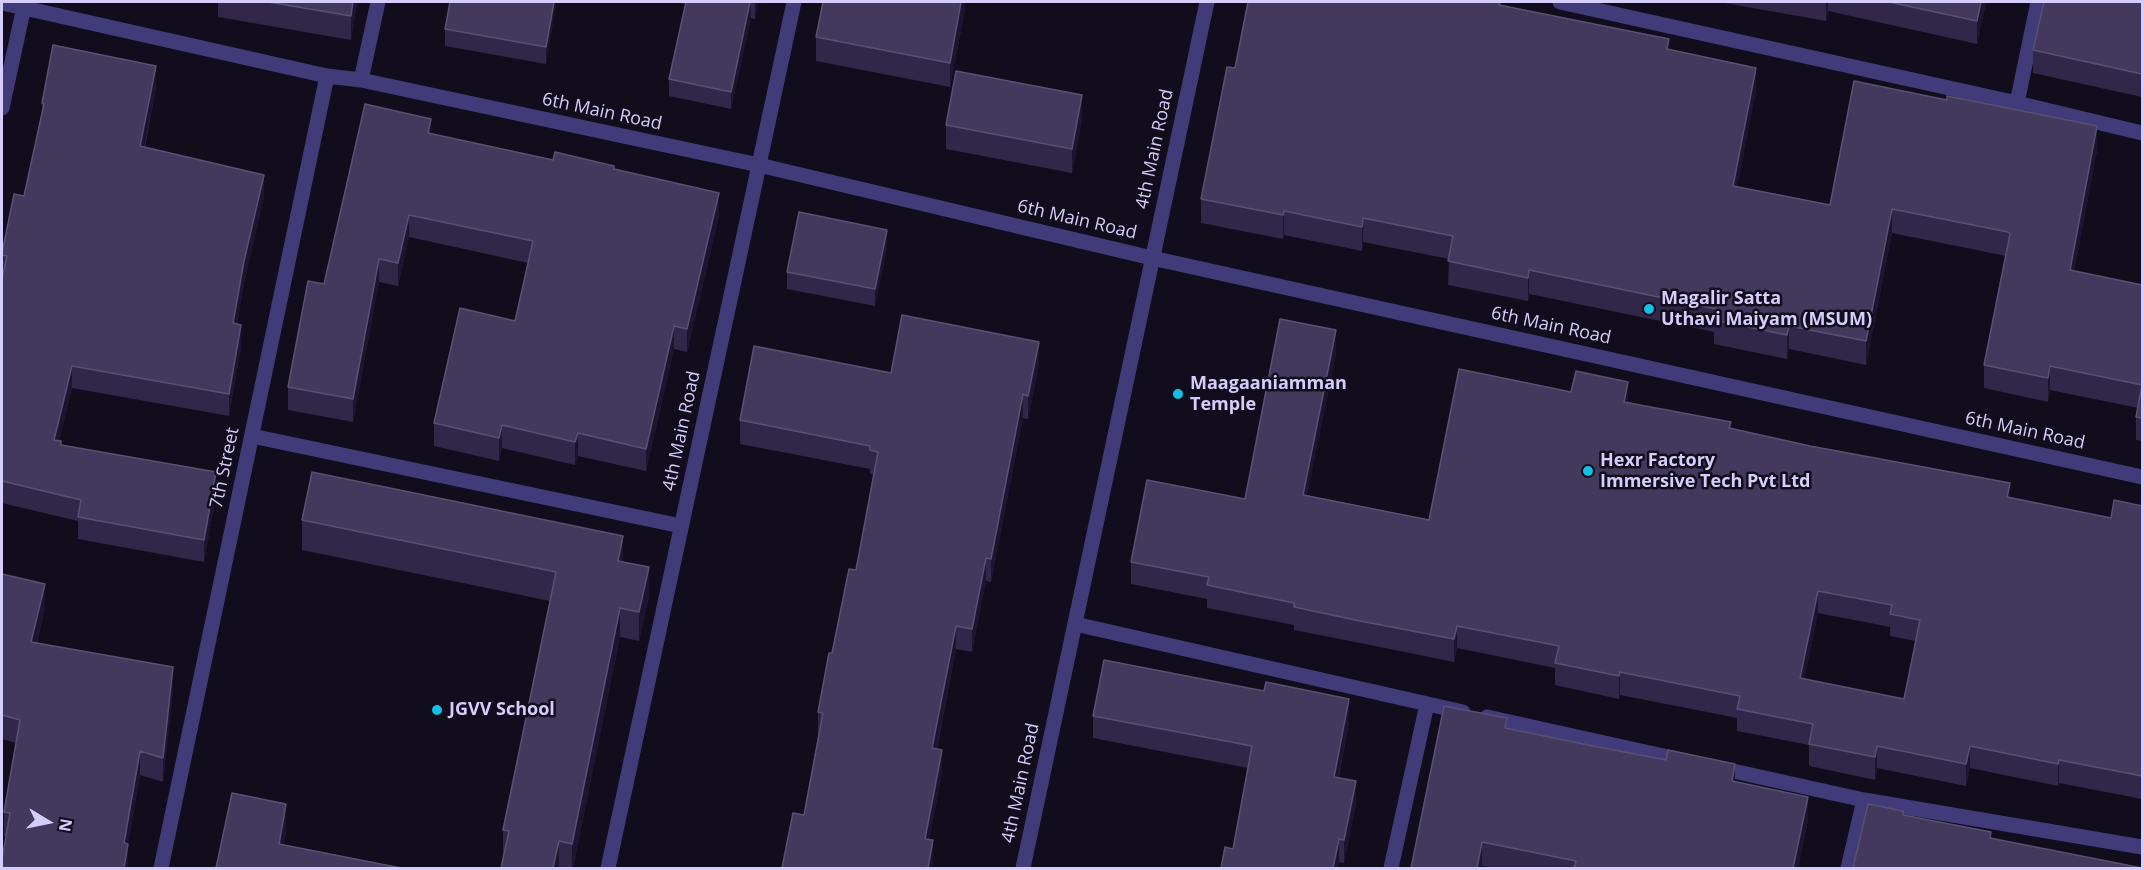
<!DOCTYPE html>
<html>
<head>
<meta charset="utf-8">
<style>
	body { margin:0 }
	#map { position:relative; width:2144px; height:870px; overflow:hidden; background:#110d1d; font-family:"Open Sans",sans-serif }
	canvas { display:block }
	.frame { position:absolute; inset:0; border:3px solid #d5cdfb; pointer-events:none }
	.north { position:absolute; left:18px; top:792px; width:60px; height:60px; -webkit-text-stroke:4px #110d1d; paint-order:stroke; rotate:100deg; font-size:16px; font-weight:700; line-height:24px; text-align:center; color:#d5cdfb }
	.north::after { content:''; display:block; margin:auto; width:21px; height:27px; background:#d5cdfb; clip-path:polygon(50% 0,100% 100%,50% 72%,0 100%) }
</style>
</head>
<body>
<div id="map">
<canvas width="2144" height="870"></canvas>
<div class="frame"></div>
<div class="north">N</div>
</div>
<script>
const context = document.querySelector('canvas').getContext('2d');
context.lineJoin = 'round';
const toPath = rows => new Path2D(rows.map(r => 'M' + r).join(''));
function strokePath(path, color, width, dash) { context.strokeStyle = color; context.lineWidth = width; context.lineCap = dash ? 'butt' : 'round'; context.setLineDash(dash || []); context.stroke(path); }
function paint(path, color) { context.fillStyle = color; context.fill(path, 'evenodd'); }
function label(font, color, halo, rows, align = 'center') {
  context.font = font + ' "Open Sans",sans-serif'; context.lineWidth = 5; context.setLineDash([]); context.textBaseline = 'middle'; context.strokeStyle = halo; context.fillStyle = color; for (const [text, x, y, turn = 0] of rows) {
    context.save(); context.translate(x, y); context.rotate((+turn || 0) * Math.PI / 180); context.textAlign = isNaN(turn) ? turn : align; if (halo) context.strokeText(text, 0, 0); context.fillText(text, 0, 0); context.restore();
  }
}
const minor = toPath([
	[1560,2,2017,103,2142,133],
	[2,3,327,76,361,80,759,165,1152,258,2142,477],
	[361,80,378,2],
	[2017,103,2038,2],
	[2,108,25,2],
	[252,436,681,526],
	[1075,624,1463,712],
	[1487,717,1686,761],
	[1715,767,1864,800,2142,847],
	[161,868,327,76],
	[608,868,794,2],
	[1023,868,1207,2],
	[1391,868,1427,704],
	[1848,868,1864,800]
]);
const wall = toPath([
	[218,2,357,2,351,40,218,17],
	[556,2,546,64,445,46,445,29],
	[676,2,758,2,755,19,751,18,731,109,669,96,669,79,686,4],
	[965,2,965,9,950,87,816,61,816,37],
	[1501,2,1501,6,1669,50,1756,91,1737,187,1830,205,2097,150,2074,271,2142,285,2142,441,2136,440,2136,417,2138,408,2050,390,2048,402,1984,388,1984,365,2006,256,1892,233,1866,365,1789,349,1787,359,1714,344,1714,332,1529,294,1528,301,1448,285,1449,259,1363,242,1362,251,1284,235,1283,239,1201,223,1201,199,1235,68],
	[1719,2,1986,2,1977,44,1828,11,1826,21],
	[2142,2,2142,97,2033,73,2033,50],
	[156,88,145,147,264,197,244,283,237,324,241,347,229,416,72,388,59,441,61,445,216,494,204,562,78,539,78,521,2,503,2,253,24,196,42,113,42,103],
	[1082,119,1072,173,946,149,946,125],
	[431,134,553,160,614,169,719,216,687,352,674,349,646,471,578,456,575,465,502,448,499,461,434,446,434,423,515,321,528,263,409,237,398,286,379,282,353,422,288,410,288,387,324,284],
	[887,247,875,306,787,289,787,272],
	[1336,353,1307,495,1429,520,1571,392,1628,402,2010,498,2111,518,2142,506,2142,799,2059,783,2058,786,1970,768,1966,786,1877,768,1875,780,1809,766,1809,745,1737,731,1737,718,1620,695,1619,699,1555,685,1555,668,1457,648,1454,662,1360,643,1294,630,1294,625,1207,608,1207,599,1131,584,1131,562,1245,499],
	[1818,613,1890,627,1890,636,1915,641,1904,699,1804,679],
	[1039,365,1028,419,1023,418,991,582,986,581,972,652,956,649,937,749,942,773,929,840,933,864,804,815,818,736,818,712,832,653,856,570,874,475,870,474,870,469,740,444,740,420,891,373],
	[302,520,623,562,649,596,639,641,620,637,573,868,501,868,503,857,503,830,550,601,302,550],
	[2,574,45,608,37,643,173,691,163,782,140,775,128,844,128,868,2,868,6,837,4,836,4,812,16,743,2,739],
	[1093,716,1349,722,1339,777,1356,804,1344,863,1339,862,1338,868,1233,849,1248,768,1093,738],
	[1507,728,1735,782,1808,820,1798,868,1496,868,1482,866,1482,868,1411,868]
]);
const shadedWall = toPath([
	[353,2,357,2,351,40,351,16],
	[554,2,556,2,556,6,546,64,546,47],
	[750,2,751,18,731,109,731,92],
	[755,2,758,2,755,19],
	[961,2,965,2,965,9,950,87,950,63],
	[1826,2,1828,2,1828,11,1826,21],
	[1981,2,1986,2,1977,44,1977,21],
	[156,66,156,88,140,168,140,146],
	[1756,68,1756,91,1733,209,1733,186],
	[1082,95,1082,119,1072,173,1072,149],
	[431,119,431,142,428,133],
	[2097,126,2097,150,2070,294,2070,270],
	[264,175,264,197,244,283,233,345,233,323,244,261],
	[719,193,719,216,687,352,687,329],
	[1892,209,1892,233,1866,365,1866,341],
	[1284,211,1284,235,1283,239,1283,215],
	[409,215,409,237,398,286,398,263],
	[1363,218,1363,242,1362,251,1362,227],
	[887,230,887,247,875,306,875,289],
	[379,259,379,282,353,422,353,399],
	[1529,270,1529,294,1528,301,1528,278],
	[241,325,241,347,229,416,229,394],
	[674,326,674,349,646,471,646,449],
	[1789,326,1789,349,1787,359,1787,335],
	[1336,330,1336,353,1303,517,1303,495],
	[1039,342,1039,365,1028,419,1028,396],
	[72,366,72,388,54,462,54,440],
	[2050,366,2050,390,2048,402,2048,378],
	[1628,382,1628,404,1624,402],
	[1023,394,1023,418,991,582,991,559],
	[502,425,502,448,499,461,499,438],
	[578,433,578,456,575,465,575,442],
	[216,472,216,494,204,562,204,540],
	[2010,483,2010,506,2007,497],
	[623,536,623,566,618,561],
	[986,558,986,581,972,652,972,629],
	[649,567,649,596,639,641,639,612],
	[45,584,45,608,31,666,31,642],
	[1818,591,1818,613,1800,701,1800,678],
	[620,608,620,637,573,868,572,868,572,844],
	[956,626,956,649,932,771,932,748],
	[1457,626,1457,648,1454,662,1454,639],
	[173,667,173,691,163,782,163,758],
	[1620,672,1620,695,1619,699,1619,676],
	[1349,699,1349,722,1334,800,1334,777],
	[1877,746,1877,768,1875,780,1875,757],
	[1970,746,1970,768,1966,786,1966,764],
	[942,750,942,773,925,862,925,839],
	[140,751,140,775,124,867,124,843],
	[2059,760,2059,783,2058,786,2058,764],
	[1735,764,1735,787,1732,781],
	[1356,781,1356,804,1344,863,1344,840],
	[1808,797,1808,820,1798,868,1793,868],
	[286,804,286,834,279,868,279,844],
	[1339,839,1339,862,1338,868,1333,868],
	[933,840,933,864,932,868,928,868],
	[559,841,559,868,553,868],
	[1482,842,1482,868,1477,868],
	[128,844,128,868,124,868]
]);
const building = toPath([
	[268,2,353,2,351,16,268,2],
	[450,2,554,2,546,47,445,29,450,2],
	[686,2,750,2,731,92,669,79,686,2],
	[823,2,961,2,950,63,816,37,823,2],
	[1248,2,1499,2,1499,5,1669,39,1667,49,1756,68,1733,186,1830,205,1854,81,1947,100,1947,96,2097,126,2070,270,2142,285,2142,385,2050,366,2048,378,1984,365,2010,234,2008,232,1892,209,1866,341,1789,326,1787,335,1714,320,1716,309,1529,270,1528,278,1448,261,1453,236,1363,218,1362,227,1284,211,1283,215,1201,199,1227,67,1235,68,1248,2],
	[1889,2,1981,2,1977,21,1889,2],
	[2044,2,2142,2,2142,74,2033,50,2044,2],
	[53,45,156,66,140,146,264,175,244,261,233,323,241,325,229,394,72,366,54,440,61,441,61,445,216,472,204,540,78,517,81,500,2,481,2,279,7,256,2,255,2,253,14,194,24,196,44,104,42,103,53,45],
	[956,71,1082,95,1072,149,946,125,956,71],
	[365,104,431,119,428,133,553,160,555,152,614,166,614,169,719,193,687,329,674,326,646,449,578,433,575,442,502,425,499,438,434,423,460,308,515,321,533,241,409,215,398,263,379,259,353,399,288,387,308,281,324,284,365,104],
	[799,212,887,230,875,289,787,272,799,212],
	[902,315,1039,342,1028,396,1023,394,991,559,986,558,972,629,956,626,932,748,942,750,925,839,933,840,928,868,782,868,793,813,804,815,823,713,818,712,829,653,832,653,849,569,856,570,878,452,870,450,870,446,740,420,754,346,891,373,902,315],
	[1280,319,1336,330,1303,495,1429,520,1459,369,1571,392,1576,371,1628,382,1624,402,1731,422,1729,428,1810,446,2010,483,2007,497,2111,518,2114,500,2142,506,2142,776,2059,760,2058,764,1970,746,1966,764,1877,746,1875,757,1809,744,1813,724,1737,709,1740,696,1620,672,1619,676,1555,663,1559,646,1457,626,1454,639,1360,621,1294,607,1294,603,1207,585,1209,577,1131,562,1147,480,1245,499,1280,319],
	[1818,591,1892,605,1890,614,1920,620,1904,699,1800,678,1818,591],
	[2142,385,2142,418,2136,417,2142,385],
	[312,472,623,536,618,561,649,567,639,612,620,608,572,844,559,841,553,868,501,868,509,831,503,830,556,572,302,520,312,472],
	[2,574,45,584,31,642,173,667,163,758,140,751,124,843,128,844,124,868,2,868,2,860,10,813,4,812,20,720,2,715,2,574],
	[1104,660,1264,691,1266,682,1349,699,1334,777,1356,781,1344,840,1339,839,1333,868,1221,868,1225,847,1233,849,1252,746,1093,716,1104,660],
	[1444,706,1507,718,1505,728,1598,747,1666,760,1668,750,1735,764,1732,781,1808,797,1793,868,1574,868,1576,861,1482,842,1477,868,1411,868,1444,706],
	[232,793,286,804,279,844,401,868,216,868,232,793],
	[1868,804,1903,811,1903,815,1991,832,1990,838,2142,868,1853,868,1868,804]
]);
const markers = [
	[1649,309,6,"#11c0e3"],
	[1178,394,6,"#11c0e3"],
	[1588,471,6,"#11c0e3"],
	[437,710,6,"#11c0e3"]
];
const streetNames = [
	["6th Main Road",602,112,12],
	["4th Main Road",1155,149,-78],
	["6th Main Road",1077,220,13],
	["6th Main Road",1551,326,12],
	["4th Main Road",682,431,-78],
	["6th Main Road",2025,431,12],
	["7th Street",225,468,-78],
	["4th Main Road",1021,783,-78]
];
const poiNames = [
	["Magalir Satta",1661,299],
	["Uthavi Maiyam (MSUM)",1661,320],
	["Maagaaniamman",1190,384],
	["Temple",1190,405],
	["Hexr Factory",1600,461],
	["Immersive Tech Pvt Ltd",1600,482],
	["JGVV School",449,710]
];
strokePath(minor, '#423b79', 15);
paint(wall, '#302749');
paint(shadedWall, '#1c1530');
paint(building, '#42395c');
strokePath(building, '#595075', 1.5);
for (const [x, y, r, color] of markers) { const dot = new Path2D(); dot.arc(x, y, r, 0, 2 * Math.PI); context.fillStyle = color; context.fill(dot); strokePath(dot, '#110d1d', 2); }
label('18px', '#d5cdfb', '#110d1d', streetNames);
label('bold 18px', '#d5cdfb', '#110d1d', poiNames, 'left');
</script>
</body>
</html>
